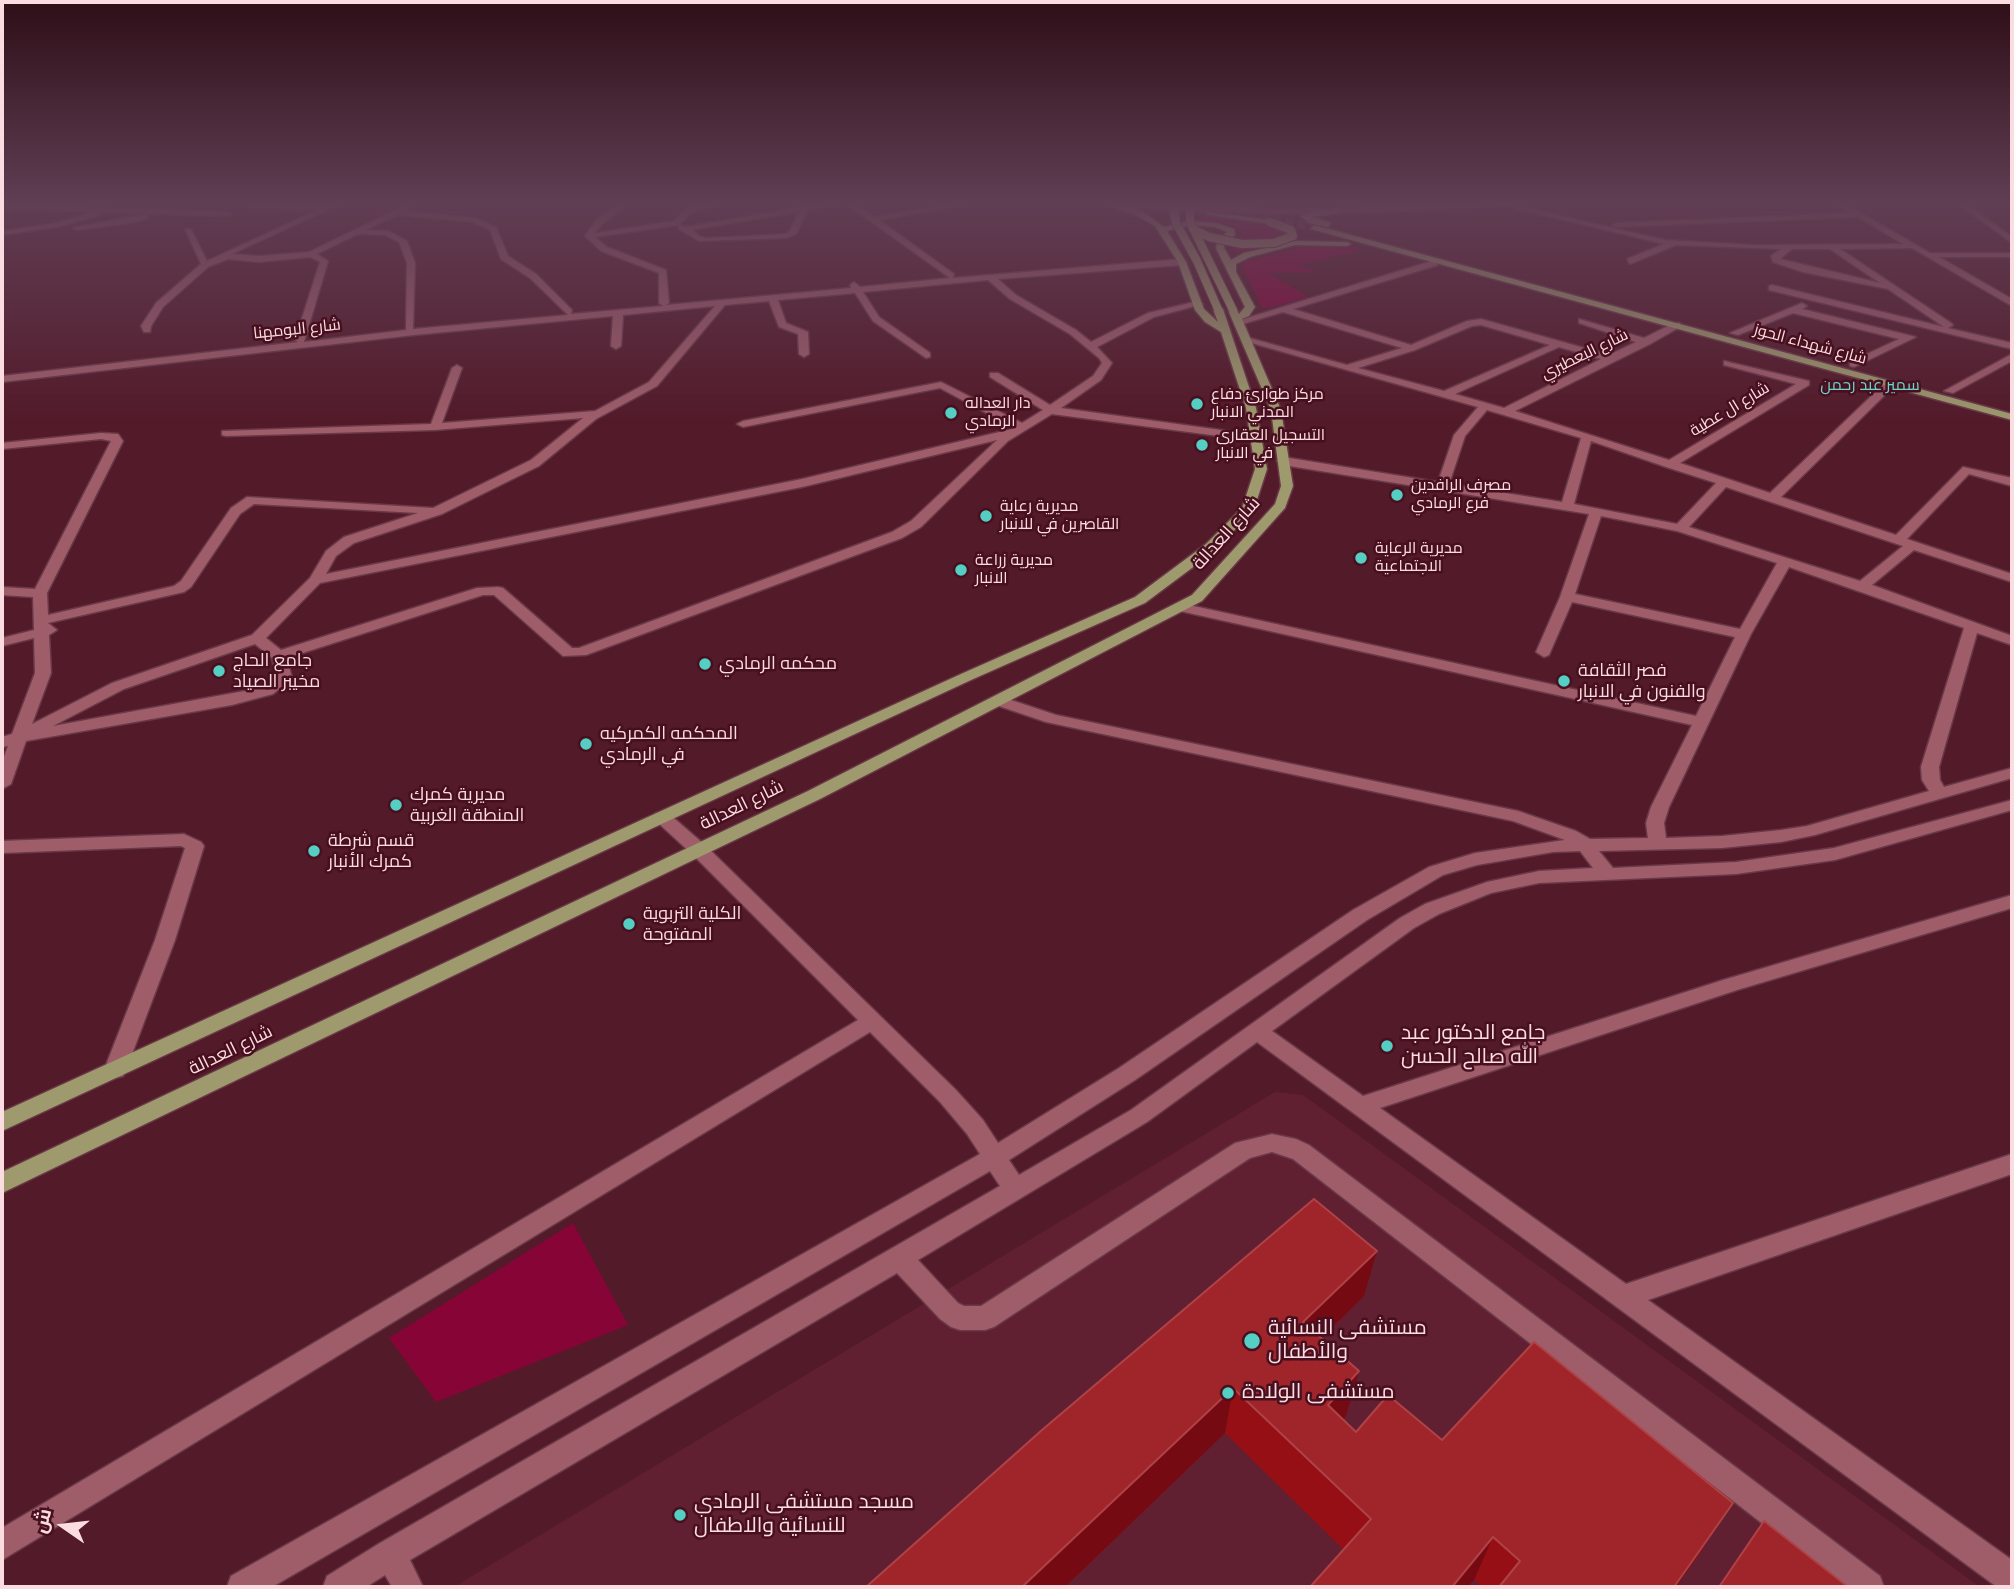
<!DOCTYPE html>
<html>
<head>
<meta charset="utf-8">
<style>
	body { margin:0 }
	#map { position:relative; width:2014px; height:1589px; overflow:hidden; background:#531a29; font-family:Roboto,Cairo,sans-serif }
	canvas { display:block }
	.frame { position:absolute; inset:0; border:4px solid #fbdce0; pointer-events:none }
	.north { position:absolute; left:28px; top:1491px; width:70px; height:70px; -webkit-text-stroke:5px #480f1f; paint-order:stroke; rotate:284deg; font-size:19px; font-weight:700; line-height:28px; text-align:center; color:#fbdce0 }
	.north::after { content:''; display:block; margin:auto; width:24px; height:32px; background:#fbdce0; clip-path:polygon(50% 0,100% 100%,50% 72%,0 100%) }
</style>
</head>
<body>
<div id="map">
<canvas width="2014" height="1589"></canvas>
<div class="frame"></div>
<div class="north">ش</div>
</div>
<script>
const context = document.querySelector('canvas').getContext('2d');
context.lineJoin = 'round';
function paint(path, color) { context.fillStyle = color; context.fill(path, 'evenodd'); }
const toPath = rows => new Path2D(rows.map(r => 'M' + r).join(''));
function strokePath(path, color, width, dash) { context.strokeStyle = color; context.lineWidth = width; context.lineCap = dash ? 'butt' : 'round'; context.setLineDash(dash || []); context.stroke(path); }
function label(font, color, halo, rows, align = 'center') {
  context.font = font + ' Roboto,Cairo,sans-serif'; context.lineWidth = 5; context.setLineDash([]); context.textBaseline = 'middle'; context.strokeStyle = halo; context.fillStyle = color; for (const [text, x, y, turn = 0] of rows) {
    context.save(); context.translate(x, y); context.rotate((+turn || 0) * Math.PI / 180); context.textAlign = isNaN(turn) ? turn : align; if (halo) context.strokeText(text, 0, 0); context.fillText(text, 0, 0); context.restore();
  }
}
const built = toPath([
	[1275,1092,1303,1095,1980,1587,454,1587]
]);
const green = toPath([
	[1199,215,1269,223,1288,233,1279,244,1235,253,1230,244,1241,236,1243,233,1240,229,1220,222,1200,220],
	[1326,245,1356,247,1359,251,1299,265,1317,272,1269,273,1308,297,1269,308,1262,307,1242,267,1246,261,1306,246],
	[573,1223,628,1325,436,1402,389,1338]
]);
const majorTunnel = toPath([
	[1124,203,1247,215,1314,227]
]);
const minor = toPath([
	[335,202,345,202,232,254,259,256,309,252,412,202,421,202,404,211,474,218,496,227,508,256,536,274,572,310,571,314,663,306,659,303,659,273,601,251,585,236,596,220,622,202,630,202,602,224,595,233,674,221,688,207,731,202,693,211,679,225,595,237,607,247,666,270,669,303,666,305,851,288,850,285,854,282,860,287,950,278,845,203,808,210,796,234,787,238,699,241,679,229,679,225,686,227,830,202,853,202,874,217,961,202,977,202,879,220,954,274,953,278,1182,259,1186,262,1182,265,998,279,1016,295,1076,330,1091,342,1148,313,1198,301,1203,304,1154,317,1097,347,1112,363,1101,380,1061,408,1257,435,1263,438,1257,441,1052,414,1008,441,921,527,902,538,586,655,563,656,494,595,483,595,287,658,292,678,273,694,232,705,26,741,11,784,2,789,2,762,8,746,2,747,2,737,12,734,35,673,34,638,2,646,2,638,34,630,33,597,2,595,2,587,35,589,111,441,101,439,2,449,2,443,101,433,118,434,123,441,47,593,48,615,174,586,181,581,231,508,247,497,433,508,531,460,583,418,435,430,226,436,222,435,222,431,431,424,452,368,457,365,462,368,442,423,595,411,649,382,715,306,623,315,621,346,616,349,611,346,613,316,414,335,2,382,2,376,298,342,295,340,320,262,310,257,259,262,228,259,208,267,163,307,151,326,150,332,144,332,141,326,156,303,201,264,185,229,191,229,207,261,317,210,249,207,246,203,325,207,335,202],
	[799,212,790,231,785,234,708,238,701,237,692,230,799,212],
	[397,215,472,222,490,230,501,259,530,278,568,315,413,329,415,263,407,241,389,231,366,230,397,215],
	[358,234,385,235,399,242,407,263,406,330,304,342,328,261,317,254,358,234],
	[988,280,1010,299,1070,334,1099,358,1102,363,1093,376,1050,405,998,373,990,373,990,377,1043,410,1022,423,941,382,743,421,737,424,743,427,940,388,1014,428,1012,429,802,479,326,574,336,556,354,543,442,514,539,466,596,419,657,386,725,305,769,301,779,327,798,334,799,354,804,357,809,354,808,332,786,323,778,300,855,293,873,321,926,358,930,357,930,353,879,317,863,292,988,280],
	[997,440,911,521,892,532,579,648,572,648,503,588,498,587,477,588,281,650,266,638,320,583,802,487,997,440],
	[254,504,418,513,344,537,326,551,310,578,252,635,112,683,32,724,51,673,49,635,57,630,48,623,184,592,191,587,240,514,254,504],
	[255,644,272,658,276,677,261,688,53,726,124,689,255,644],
	[1503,202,1547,202,1406,211,1271,214,1119,207,1123,205,1271,210,1503,202],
	[1833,202,1842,202,1930,253,2012,253,2012,257,1939,257,2012,299,2012,306,1912,248,1840,249,1951,323,1953,325,1948,328,2012,343,2012,349,1769,290,1769,286,1772,285,1944,327,1888,289,1803,272,1773,262,1771,256,1781,249,1676,245,1630,264,1627,259,1664,244,1514,208,1518,206,1665,240,1754,245,1903,244,1858,217,1616,227,1612,225,1616,223,1851,213,1833,202],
	[1792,249,1830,249,1880,283,1780,259,1792,249],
	[1956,202,1964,202,2012,237,2012,243,1956,202],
	[2,204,228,212,232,214,228,216,100,212,100,215,57,227,2,235,2,231,56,223,94,212,2,208,2,204],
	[145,214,148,218,131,223,77,230,73,228,145,214],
	[1435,260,1438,265,1293,309,1411,345,1467,321,1481,319,1609,355,1636,342,1579,323,1579,319,1644,338,1674,323,1680,323,1680,327,1650,344,1515,411,1669,460,1796,384,1724,365,1724,361,1809,381,1809,385,1680,463,1770,493,1887,381,1895,381,1895,385,1781,497,1896,535,1963,467,2012,478,2012,486,1969,474,1907,539,2012,574,2012,582,1914,550,1872,585,2012,636,2012,645,1977,633,1939,767,1940,780,1944,787,2012,768,2012,778,1815,835,1781,842,1722,848,1599,851,1613,868,1736,862,1834,848,2012,800,2012,810,1835,860,1736,874,1539,883,1491,893,1439,914,1414,928,1272,1031,1363,1096,1723,980,2012,895,2012,908,1737,990,1380,1108,1626,1284,2012,1154,2012,1174,1648,1300,2012,1560,2012,1587,1997,1587,1257,1042,1147,1122,918,1260,958,1303,964,1306,981,1306,1235,1143,1272,1134,1296,1139,1309,1145,1880,1576,1884,1587,1844,1587,1293,1159,1272,1152,1250,1158,994,1327,985,1330,960,1330,951,1327,940,1319,897,1273,410,1560,423,1587,392,1587,385,1575,366,1587,323,1587,327,1576,380,1543,1000,1186,990,1171,272,1587,227,1587,231,1576,980,1154,967,1134,940,1102,870,1032,2,1560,2,1528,858,1020,692,854,656,821,653,817,656,813,668,813,706,846,956,1090,983,1120,998,1143,1119,1068,1353,910,1429,867,1475,853,1565,840,1513,821,1046,722,993,704,991,701,993,698,1005,698,1056,715,1518,811,1576,831,1590,839,1648,838,1646,823,1651,807,1692,725,1180,611,1173,607,1180,603,1696,716,1735,637,1572,602,1549,655,1544,657,1536,652,1560,597,1589,514,1283,465,1277,461,1283,457,1438,482,1454,435,1478,407,1241,340,1246,337,1347,365,1402,348,1283,312,1239,325,1234,322,1435,260],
	[1481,325,1550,345,1444,391,1358,368,1415,350,1472,326,1481,325],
	[1559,347,1601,359,1504,408,1455,394,1559,347],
	[1487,410,1581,438,1562,502,1449,484,1465,436,1487,410],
	[1591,441,1666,467,1716,483,1677,524,1574,504,1591,441],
	[1726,487,1903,546,1860,581,1689,527,1726,487],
	[1601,516,1677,531,1777,563,1740,629,1575,594,1601,516],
	[1789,567,1964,628,1921,767,1922,780,1929,791,1807,826,1781,830,1722,836,1666,838,1664,823,1669,807,1751,634,1789,567],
	[1580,851,1593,868,1539,871,1487,882,1425,904,1400,918,1131,1110,1019,1175,1009,1160,1135,1080,1367,920,1443,875,1477,865,1553,852,1580,851],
	[1802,303,1807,306,1802,309,1916,337,1854,367,1850,366,1850,362,1899,339,1793,313,1738,335,1730,333,1802,303],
	[2012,354,2012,361,1953,393,1944,391,2012,354],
	[184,834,201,842,204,846,175,940,126,1070,123,1076,115,1078,107,1076,104,1070,155,940,185,848,181,846,2,853,2,841,184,834]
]);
const major = toPath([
	[1097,202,1109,202,1140,210,1164,227,1191,221,1216,223,1234,229,1235,235,1225,243,1224,248,1231,260,1244,253,1295,241,1347,242,1351,244,1347,246,1295,245,1250,257,1236,264,1236,272,1255,307,1249,316,1242,319,1281,410,1293,486,1285,508,1202,601,820,799,2,1193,2,1172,808,791,1192,595,1275,504,1281,486,1271,410,1228,310,1236,308,1239,314,1245,307,1216,248,1218,240,1227,232,1215,227,1191,225,1167,231,1186,262,1204,309,1218,322,1213,309,1218,306,1223,309,1256,408,1267,469,1254,509,1216,550,1145,603,971,680,2,1131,2,1112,961,674,1135,597,1206,544,1242,508,1255,469,1246,408,1221,332,1205,322,1195,310,1178,262,1155,226,1134,214,1097,202],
	[1255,202,1267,202,1245,209,1188,207,1245,205,1255,202],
	[1338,209,1341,213,1312,217,1331,223,1328,227,1309,223,1300,216,1311,212,1338,209],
	[1204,211,1270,220,1274,222,1270,224,1207,215,1204,211],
	[1314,225,2012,414,2012,420,1311,229,1314,225]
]);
const majorBridge = toPath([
	[1177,202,1174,212,1176,223,1197,261,1218,309],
	[1190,202,1190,222,1233,310],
	[1193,229,1209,237,1242,244,1274,243,1293,236,1291,230,1270,222]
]);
const wall = toPath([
	[1314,1199,1364,1296,1322,1338,1346,1416,1343,1420,1356,1432,1442,1440,1705,1546,1676,1587,1482,1587,1474,1580,1344,1550,1225,1433,1065,1587]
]);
const shadedWall = toPath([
	[1377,1251,1364,1296,1292,1367,1303,1322],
	[1359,1371,1346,1416,1316,1450,1328,1405],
	[1233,1388,1225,1433,1065,1587,1022,1587],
	[1733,1503,1676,1587,1674,1587],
	[1493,1537,1474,1580,1467,1587,1452,1587]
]);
const building = toPath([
	[1314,1199,1377,1251,1303,1322,1359,1371,1328,1405,1356,1432,1388,1395,1442,1440,1534,1342,1733,1503,1674,1587,1499,1587,1520,1561,1493,1537,1452,1587,1310,1587,1371,1519,1233,1388,1022,1587,866,1587,1042,1430,1314,1199],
	[1764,1521,1848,1587,1719,1587,1764,1521]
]);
const markers = [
	[1197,404,7,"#55cec4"],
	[951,413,7,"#55cec4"],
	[1202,445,7,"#55cec4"],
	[1397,495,7,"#55cec4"],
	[986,516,7,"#55cec4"],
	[1361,558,7,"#55cec4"],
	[961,570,7,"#55cec4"],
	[705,664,7,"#55cec4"],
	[219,671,7,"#55cec4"],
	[1564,681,7,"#55cec4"],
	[586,744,7,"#55cec4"],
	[396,805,7,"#55cec4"],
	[314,851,7,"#55cec4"],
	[629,924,7,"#55cec4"],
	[1387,1046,7,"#55cec4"],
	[1252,1341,9,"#55cec4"],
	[1228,1393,7,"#55cec4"],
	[680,1515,7,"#55cec4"]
];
const farStreetnames = [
	["شارع البومهنا",297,330,-6],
	["شارع شهداء الحوز",1810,345,15],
	["شارع البعطيري",1585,355,-26],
	["شارع ال عطية",1730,410,-31]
];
const farNeighbourhoodnames = [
	["سمير عبد رحمن",1870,386]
];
const farPoinames = [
	["مركز طوارئ دفاع",1211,395],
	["المدني الانبار",1211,413],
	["دار العداله",965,404],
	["الرمادي",965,422],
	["التسجيل العقاري",1216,436],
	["في الانبار",1216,454],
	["مصرف الرافدين",1411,486],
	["فرع الرمادي",1411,504],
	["مديرية رعاية",1000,507],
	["القاصرين في للانبار",1000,525],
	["مديرية الرعاية",1375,549],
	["الاجتماعية",1375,567],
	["مديرية زراعة",975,561],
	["الانبار",975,579]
];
const streetNames = [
	["شارع العدالة",1227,534,-48],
	["شارع العدالة",742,806,-26],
	["شارع العدالة",231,1051,-26]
];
const poiNames = [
	["جامع الحاج",233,661],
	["مخيبر الصياد",233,682],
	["محكمه الرمادي",719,664],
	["فصر الثقافة",1578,671],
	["والفنون في الانبار",1578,692],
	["المحكمه الكمركيه",600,734],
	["في الرمادي",600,755],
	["مديرية كمرك",410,795],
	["المنطقة الغربية",410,816],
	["قسم شرطة",328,841],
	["كمرك الأنبار",328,862],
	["الكلية التربوية",643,914],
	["المفتوحة",643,935]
];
const nearPoinames = [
	["جامع الدكتور عبد",1401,1034],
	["الله صالح الحسن",1401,1058],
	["مستشفى النسائية",1268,1329],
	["والأطفال",1268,1353],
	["مستشفى الولادة",1242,1393],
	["مسجد مستشفى الرمادي",694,1503],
	["للنسائية والاطفال",694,1527]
];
paint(built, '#612031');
paint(green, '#870437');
strokePath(majorTunnel, '#6c3744', 8, [8, 4.5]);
strokePath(minor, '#693947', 3);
strokePath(major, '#693947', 3);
paint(minor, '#9f5d6a');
paint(major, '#9e9a6d');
strokePath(majorBridge, '#693947', 10, []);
strokePath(majorBridge, '#9e9a6d', 8);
paint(wall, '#950f14');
paint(shadedWall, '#760a13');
paint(building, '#a0252a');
strokePath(building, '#ae4247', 2);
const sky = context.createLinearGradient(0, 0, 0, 424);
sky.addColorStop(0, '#2e0e17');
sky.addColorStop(0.48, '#603e54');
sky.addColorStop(1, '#603e5400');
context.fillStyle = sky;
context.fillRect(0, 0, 2014, 424);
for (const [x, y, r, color] of markers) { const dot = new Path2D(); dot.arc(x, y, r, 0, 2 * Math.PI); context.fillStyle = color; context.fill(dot); strokePath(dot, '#480f1f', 2.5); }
label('16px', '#fbdce0', '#480f1f', farStreetnames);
label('16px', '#6bd6cc', '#480f1f', farNeighbourhoodnames);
label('16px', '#fbdce0', '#480f1f', farPoinames, 'left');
label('18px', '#fbdce0', '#480f1f', streetNames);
label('18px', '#fbdce0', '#480f1f', poiNames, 'left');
label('21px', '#fbdce0', '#480f1f', nearPoinames, 'left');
</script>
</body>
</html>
